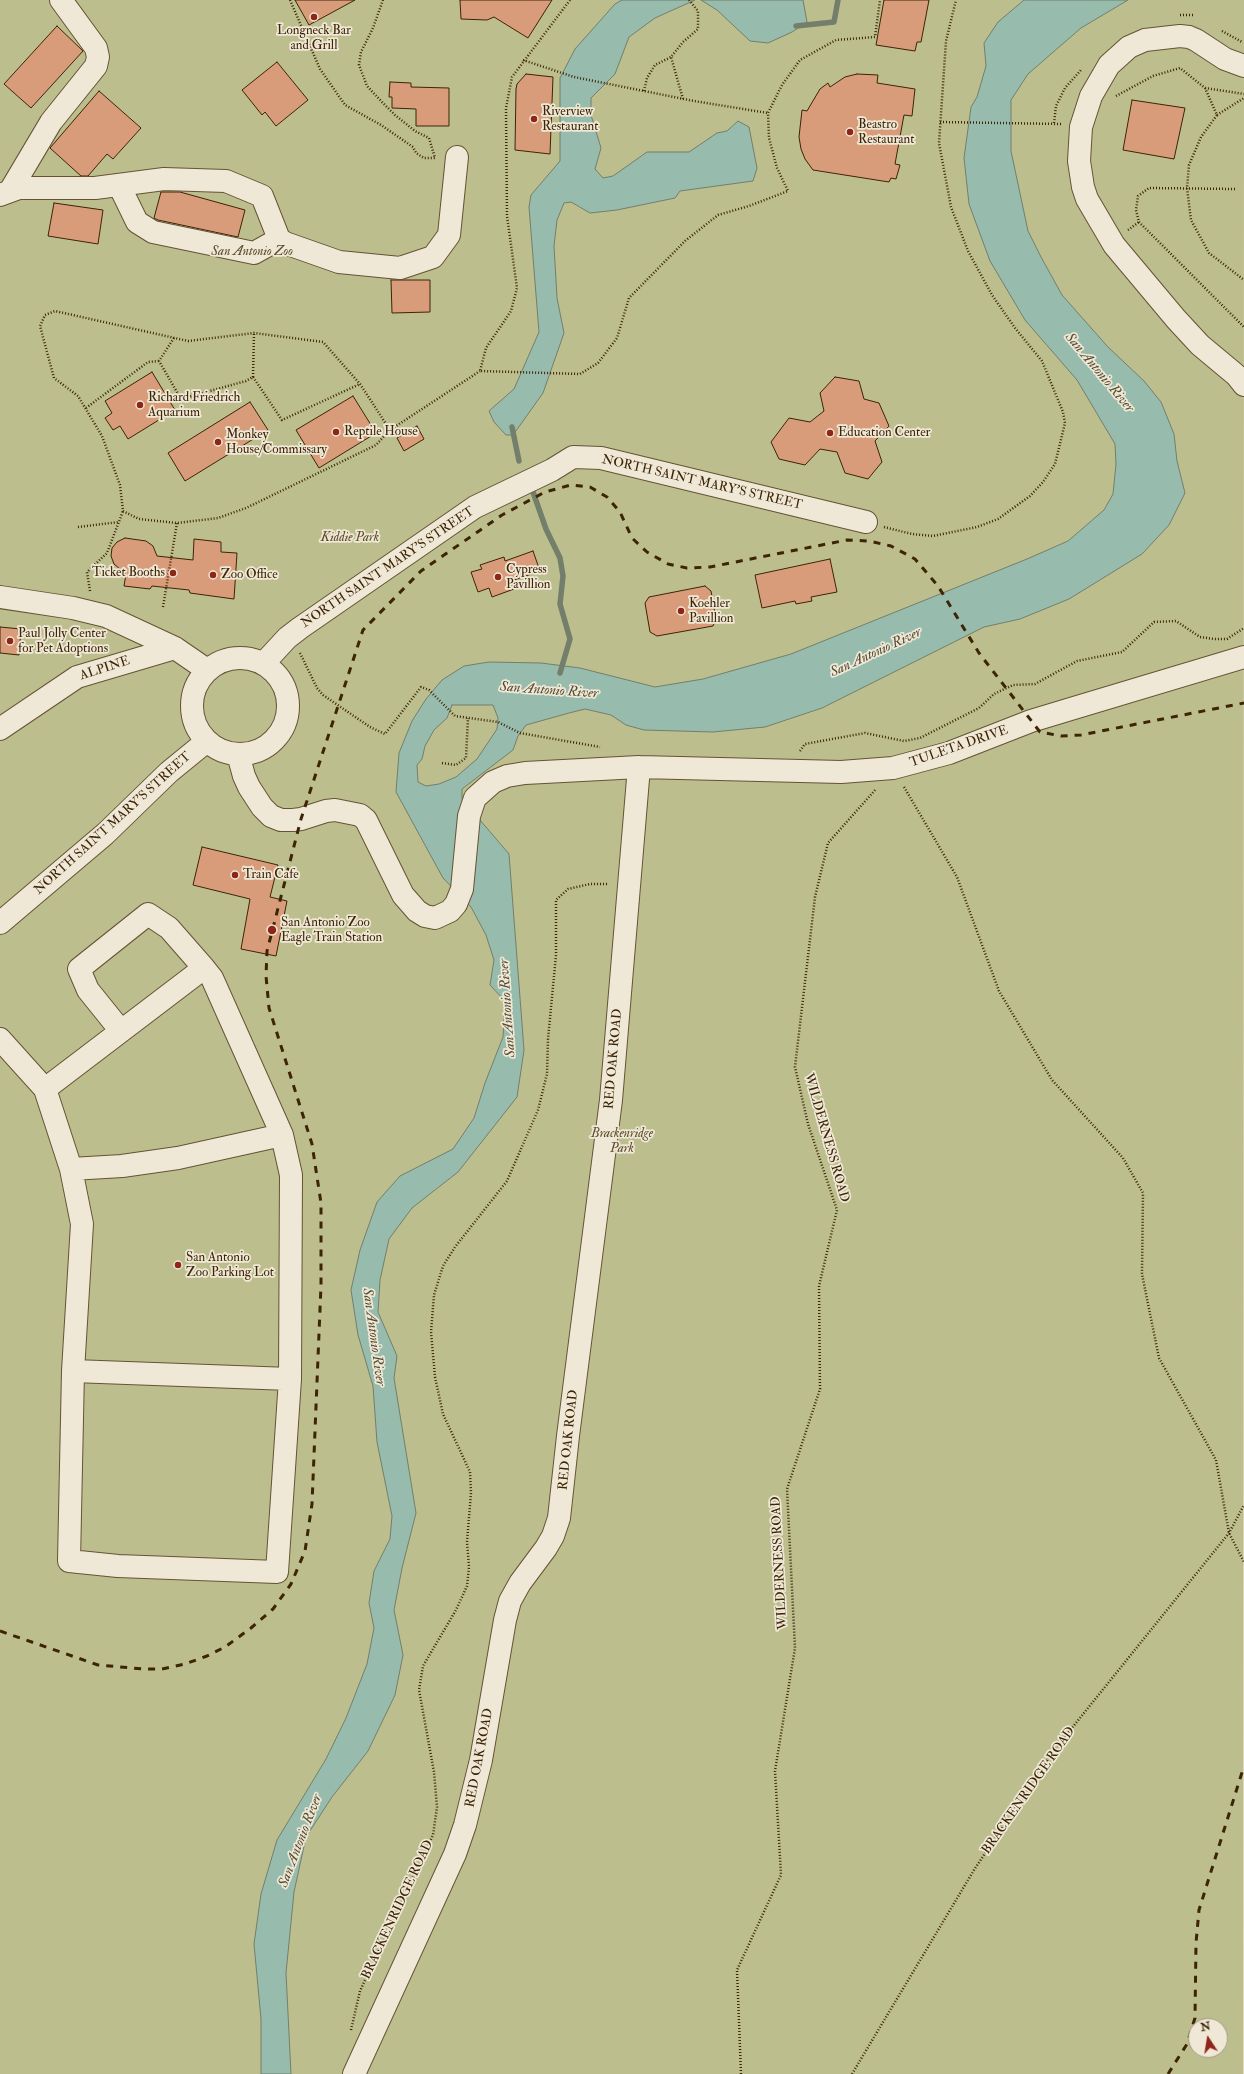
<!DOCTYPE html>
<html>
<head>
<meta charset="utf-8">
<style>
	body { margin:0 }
	#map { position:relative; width:1244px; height:2074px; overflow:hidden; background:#e6dbc0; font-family:"IM FELL Double Pica",serif }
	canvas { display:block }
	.north { position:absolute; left:1188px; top:2018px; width:40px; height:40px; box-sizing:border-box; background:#efe8d6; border:1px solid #a89a83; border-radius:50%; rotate:348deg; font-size:11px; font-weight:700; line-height:16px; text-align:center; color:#3d2406 }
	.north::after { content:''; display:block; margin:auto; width:14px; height:18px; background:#8f2418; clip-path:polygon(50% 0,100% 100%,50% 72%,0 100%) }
</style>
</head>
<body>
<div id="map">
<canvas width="1244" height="2074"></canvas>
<div class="north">N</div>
</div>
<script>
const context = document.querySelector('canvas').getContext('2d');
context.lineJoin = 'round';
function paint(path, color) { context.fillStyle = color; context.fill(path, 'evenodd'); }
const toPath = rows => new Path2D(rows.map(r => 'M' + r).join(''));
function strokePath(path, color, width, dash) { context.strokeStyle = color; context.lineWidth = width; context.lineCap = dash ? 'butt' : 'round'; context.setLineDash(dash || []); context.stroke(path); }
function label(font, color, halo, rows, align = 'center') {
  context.font = font + ' "IM FELL Double Pica",serif'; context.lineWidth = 3.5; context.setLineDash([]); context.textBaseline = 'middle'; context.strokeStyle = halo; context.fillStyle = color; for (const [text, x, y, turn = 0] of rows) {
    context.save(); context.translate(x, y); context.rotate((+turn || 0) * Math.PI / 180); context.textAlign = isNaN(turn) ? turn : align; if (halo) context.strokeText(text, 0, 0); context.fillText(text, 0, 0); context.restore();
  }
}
const green = toPath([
	[0,0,1244,0,1243,2074,0,2074],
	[1196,2026,1220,2026,1220,2050,1196,2050]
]);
const water = toPath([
	[622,0,695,0,655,18,629,37,615,74,591,98,591,115,601,148,595,169,603,178,613,176,647,152,689,152,717,133,727,131,738,121,749,127,757,168,753,181,680,191,675,198,617,210,590,213,571,202,564,203,557,220,554,246,557,298,564,333,543,393,513,435,506,435,494,422,489,411,514,389,539,332,529,207,531,195,560,161,560,78,575,49,615,4,622,0],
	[701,0,803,0,807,22,792,32,768,43,750,41,717,10,701,0],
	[1024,0,1128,0,1081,28,1028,74,1011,100,1011,151,1028,231,1041,257,1062,295,1108,347,1144,381,1161,402,1174,434,1177,461,1185,493,1169,525,1142,554,1069,599,1020,619,984,627,822,708,765,727,713,732,644,730,626,725,611,715,585,709,569,713,526,725,518,736,513,750,462,789,462,799,509,854,524,1050,517,1097,458,1172,412,1208,389,1239,380,1280,378,1312,397,1356,394,1378,416,1513,402,1568,394,1610,403,1655,395,1695,368,1751,332,1797,306,1837,294,1892,286,1973,291,2074,261,2074,261,2019,254,1944,261,1894,277,1840,326,1759,346,1718,367,1664,374,1628,369,1603,374,1571,390,1539,392,1516,377,1442,373,1386,358,1335,351,1290,360,1250,377,1202,400,1176,453,1149,474,1118,485,1083,503,1037,505,1001,490,985,494,960,486,935,471,907,443,878,396,792,399,753,412,721,426,699,442,680,464,666,489,662,541,663,580,668,655,687,703,679,791,654,1027,559,1068,541,1104,510,1113,494,1116,464,1115,444,1077,380,1025,320,990,261,969,204,964,158,971,107,977,97,986,66,984,43,998,22,1024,0],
	[452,705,493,705,498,718,497,729,477,759,456,777,439,784,426,786,418,782,417,765,422,759,425,746,434,730,447,718,452,705]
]);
const stream = toPath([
	[796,26,834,22,838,0],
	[512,427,519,461],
	[533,492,546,529,560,558,563,576,560,604,570,639,560,673]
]);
const building = toPath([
	[295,0,355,0,309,25,295,0],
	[460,0,552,0,528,38,494,17,487,20,461,19,460,0],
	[884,0,929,0,921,42,917,42,915,51,876,45,884,0],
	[57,26,83,51,31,108,4,84,57,26],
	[277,62,308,100,276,126,265,112,262,115,242,90,277,62],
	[526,74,553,77,550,154,515,150,516,89,517,84,526,74],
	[857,74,878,75,877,83,915,89,912,116,904,115,895,164,900,165,896,179,891,178,889,182,813,170,805,159,801,149,799,137,802,110,807,111,820,89,828,83,830,87,845,77,857,74],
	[390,82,411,83,411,87,449,88,449,126,416,126,416,109,392,108,392,97,389,97,390,82],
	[99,91,141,128,113,159,107,154,88,176,81,176,50,148,99,91],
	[1132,100,1185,108,1174,159,1123,150,1132,100],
	[161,192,180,192,245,210,238,237,158,220,154,218,161,192],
	[54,203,103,210,98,244,48,236,54,203],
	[391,280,430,280,430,312,392,313,391,280],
	[152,372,175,410,128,439,120,426,113,430,105,418,112,413,105,401,152,372],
	[835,377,859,381,864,399,879,403,889,426,875,441,882,462,868,479,845,473,837,452,820,449,805,465,779,459,771,442,789,418,810,422,824,411,820,393,835,377],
	[353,396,376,433,319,468,296,430,353,396],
	[250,402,268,430,185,481,168,453,250,402],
	[417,426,424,439,404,451,397,438,417,426],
	[125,538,146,541,153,546,157,556,193,560,194,539,221,542,221,552,237,553,234,599,190,593,189,590,152,586,150,589,124,586,126,574,114,564,111,556,112,548,117,542,125,538],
	[533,551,540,571,511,581,514,589,492,597,489,588,478,592,471,572,482,569,480,565,504,557,505,561,533,551],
	[830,559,837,592,811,597,812,601,796,604,795,601,762,608,755,575,830,559],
	[705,586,711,591,716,619,713,626,657,636,650,632,645,603,649,597,705,586],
	[0,627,21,629,19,655,0,653,0,627],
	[202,847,278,865,270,897,287,901,276,956,241,949,250,899,193,885,202,847]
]);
const path = toPath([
	[290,0,320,69,345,105,381,125,413,147,416,153,424,158,435,158,429,138,415,131,395,115,381,101,367,86,359,65,361,52,373,28,383,0],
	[570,0,512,77,506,108,507,216,517,288,511,311,486,348,480,371,580,374,598,363,617,338,629,298,685,241,718,215,749,206,788,191,777,168,769,138,768,113,782,85,800,60,836,40,875,37,880,0],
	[1180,15,1193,15],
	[1222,31,1242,42],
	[523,60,574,77,694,101,768,113],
	[1205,88,1244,94],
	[644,91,647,78,655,65,671,57],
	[1116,96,1153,76,1180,68,1205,88,1217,115,1201,137,1189,165,1187,188,1191,220,1209,253,1244,280],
	[683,99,671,57,683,42,698,29,698,11,689,0],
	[1217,115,1244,98],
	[940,122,1061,124],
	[1054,123,1056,106,1065,88,1081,70],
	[1235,189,1149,188,1138,196,1136,210,1139,222,1244,327],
	[1128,230,1139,222],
	[174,338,159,361,181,399,246,381,253,377,282,420,360,384],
	[253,377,254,333],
	[86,408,148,362,159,361],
	[390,430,360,384,323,342,254,333,188,341,55,311,45,315,40,326,54,378,78,396,102,436,120,485,123,511,139,519,177,523,218,518,246,508,376,445,390,430,480,371],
	[78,527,119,522],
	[884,527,912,534,933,536,977,527,998,519,1030,496,1043,482,1055,464,1065,423,1063,412,1042,361,1015,328,992,295,968,251,951,207,939,143,946,41,956,0],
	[90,591,87,572,107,553,123,511],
	[163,607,177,523],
	[300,653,317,688,323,695,370,727,385,734,421,687,429,690,455,716,498,722,520,733,600,747],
	[800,751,805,744,865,733,904,741,920,738,979,708,994,694,1013,685,1035,684,1077,661,1122,652,1154,622,1176,621,1200,637,1214,639,1227,639,1244,628],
	[442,763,456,765,466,758,468,718],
	[904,787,957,877,999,991,1052,1080,1123,1158,1143,1193,1142,1274,1159,1358,1216,1460,1229,1533,1244,1562],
	[351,2030,360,1991,433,1835,437,1807,434,1772,419,1690,423,1666,456,1610,467,1586,469,1567,467,1542,471,1493,470,1472,443,1414,435,1377,431,1332,434,1295,443,1266,455,1247,507,1181,538,1110,547,1074,548,1039,556,955,556,900,568,889,590,884,609,884],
	[741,2074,737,1970,781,1875,775,1771,795,1648,787,1489,820,1389,819,1286,837,1210,808,1124,795,1067,815,897,828,843,876,789],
	[852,2074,974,1870,1055,1749,1229,1533,1244,1505]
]);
const minor = toPath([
	[1244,66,1225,59,1196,40,1189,37,1180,36,1145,40,1129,47,1109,65,1091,96,1081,127,1079,161,1083,187,1087,199,1114,245,1176,319,1200,345,1236,375,1244,385],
	[119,185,137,222,153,232,254,253,279,239],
	[10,191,51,122,96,66,98,57,96,48,61,0],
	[0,195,19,188,95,188,164,179,226,181,262,196,279,239,285,243,339,262,400,268,433,257,449,235,457,157],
	[0,597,73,608,106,616,175,648,207,670],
	'192 706a48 48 0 1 1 96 0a48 48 0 1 1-96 0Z',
	[264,663,287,638,300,628,475,507,552,470,573,457,601,458,866,522],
	[0,729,77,677,175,648],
	[238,754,244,776,249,787,262,807,271,816,281,820,293,820,301,819,326,811,335,810,360,815,366,820,403,895,417,911,425,916,435,918,450,911,456,904,462,889,469,816,475,798,493,782,507,776,525,773,639,767,841,772,893,768,949,753,1031,721,1074,708,1244,657],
	[0,923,105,834,169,772,207,741],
	[121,1031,88,990,79,969,148,914,169,928,204,968],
	[0,1039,45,1089,71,1169,122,1166,178,1158,282,1135,212,978,204,968,45,1089],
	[71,1169,82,1224,73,1371,290,1379,291,1175,282,1135],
	[73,1371,69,1561,118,1566,277,1572,290,1379],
	[354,2074,455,1854,465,1825,481,1760,505,1620,510,1601,520,1583,546,1548,553,1536,559,1518,568,1436,611,1100,639,767]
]);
const rail = toPath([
	[0,1631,98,1665,143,1669,162,1669,185,1664,207,1656,225,1647,251,1628,273,1609,291,1584,305,1551,312,1504,321,1285,321,1203,312,1144,269,1008,266,976,267,951,301,819,363,630,421,571,502,515,545,492,571,485,590,487,607,497,620,512,632,538,647,552,668,564,687,568,710,567,847,540,869,541,891,546,915,559,938,586,979,653,1040,732,1061,736,1081,735,1244,703],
	[1168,2074,1187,2044,1195,2018,1196,1943,1199,1910,1244,1766]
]);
const markers = [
	[314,17,4,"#8f2418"],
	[534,119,4,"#8f2418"],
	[850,132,4,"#8f2418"],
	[140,405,4,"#8f2418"],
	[336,432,4,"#8f2418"],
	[830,433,4,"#8f2418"],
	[218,442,4,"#8f2418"],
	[173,573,4,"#8f2418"],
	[213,575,4,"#8f2418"],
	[498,577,4,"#8f2418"],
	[681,611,4,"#8f2418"],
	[10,641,4,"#8f2418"],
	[235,875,4,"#8f2418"],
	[272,930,5,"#8f2418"],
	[178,1265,4,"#8f2418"]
];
const poiNames = [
	["Longneck Bar",314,31,"center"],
	["and Grill",314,46,"center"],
	["Riverview",542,112],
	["Restaurant",542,127],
	["Beastro",858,125],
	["Restaurant",858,140],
	["Richard Friedrich",148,398],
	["Aquarium",148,413],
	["Reptile House",344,432],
	["Education Center",838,433],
	["Monkey",226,435],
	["House/Commissary",226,450],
	["Cypress",506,570],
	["Pavillion",506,585],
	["Ticket Booths",165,573,"right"],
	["Zoo Office",221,575],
	["Koehler",689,604],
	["Pavillion",689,619],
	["Paul Jolly Center",18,634],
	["for Pet Adoptions",18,649],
	["Train Cafe",243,875],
	["San Antonio Zoo",281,923],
	["Eagle Train Station",281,938],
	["San Antonio",186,1258],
	["Zoo Parking Lot",186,1273]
];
const parkNames = [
	["San Antonio Zoo",252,252],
	["Kiddie Park",350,538],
	["Brackenridge",622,1134],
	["Park",622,1149]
];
const streetNames = [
	["NORTH SAINT MARY'S STREET",702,483,13],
	["NORTH SAINT MARY'S STREET",388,568,-34],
	["ALPINE",105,669,-18],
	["TULETA DRIVE",959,747,-19],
	["NORTH SAINT MARY'S STREET",113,824,-42],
	["RED OAK ROAD",614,1059,-85],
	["WILDERNESS ROAD",826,1138,74],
	["RED OAK ROAD",569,1440,-84],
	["WILDERNESS ROAD",780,1563,-93],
	["RED OAK ROAD",480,1758,-79],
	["BRACKENRIDGE ROAD",1029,1791,-55],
	["BRACKENRIDGE ROAD",398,1910,-65]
];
const waterNames = [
	["San Antonio River",1099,373,50],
	["San Antonio River",876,653,-25],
	["San Antonio River",549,691,4],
	["San Antonio River",508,1008,-94],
	["San Antonio River",373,1337,82],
	["San Antonio River",301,1841,-69]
];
paint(green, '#bcbe8e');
paint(water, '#97bcad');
strokePath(water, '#737f6a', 1);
strokePath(stream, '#737f6a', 5.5);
paint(building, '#d99c7a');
strokePath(building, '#3d2406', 1);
strokePath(minor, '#675234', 24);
strokePath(path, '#3d2406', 2.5, [1, 2]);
strokePath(minor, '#efe8d6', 22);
strokePath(rail, '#3d2406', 3, [7, 7]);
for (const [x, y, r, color] of markers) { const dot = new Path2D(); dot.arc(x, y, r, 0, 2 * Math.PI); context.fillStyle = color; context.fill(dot); strokePath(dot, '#efe8d6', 1.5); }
label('13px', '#3d2406', '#efe8d6', poiNames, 'left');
label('italic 13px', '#5d4a28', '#efe8d6', parkNames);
label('13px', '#3d2406', '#efe8d6', streetNames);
label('italic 14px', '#544a30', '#efe8d6', waterNames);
</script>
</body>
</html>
